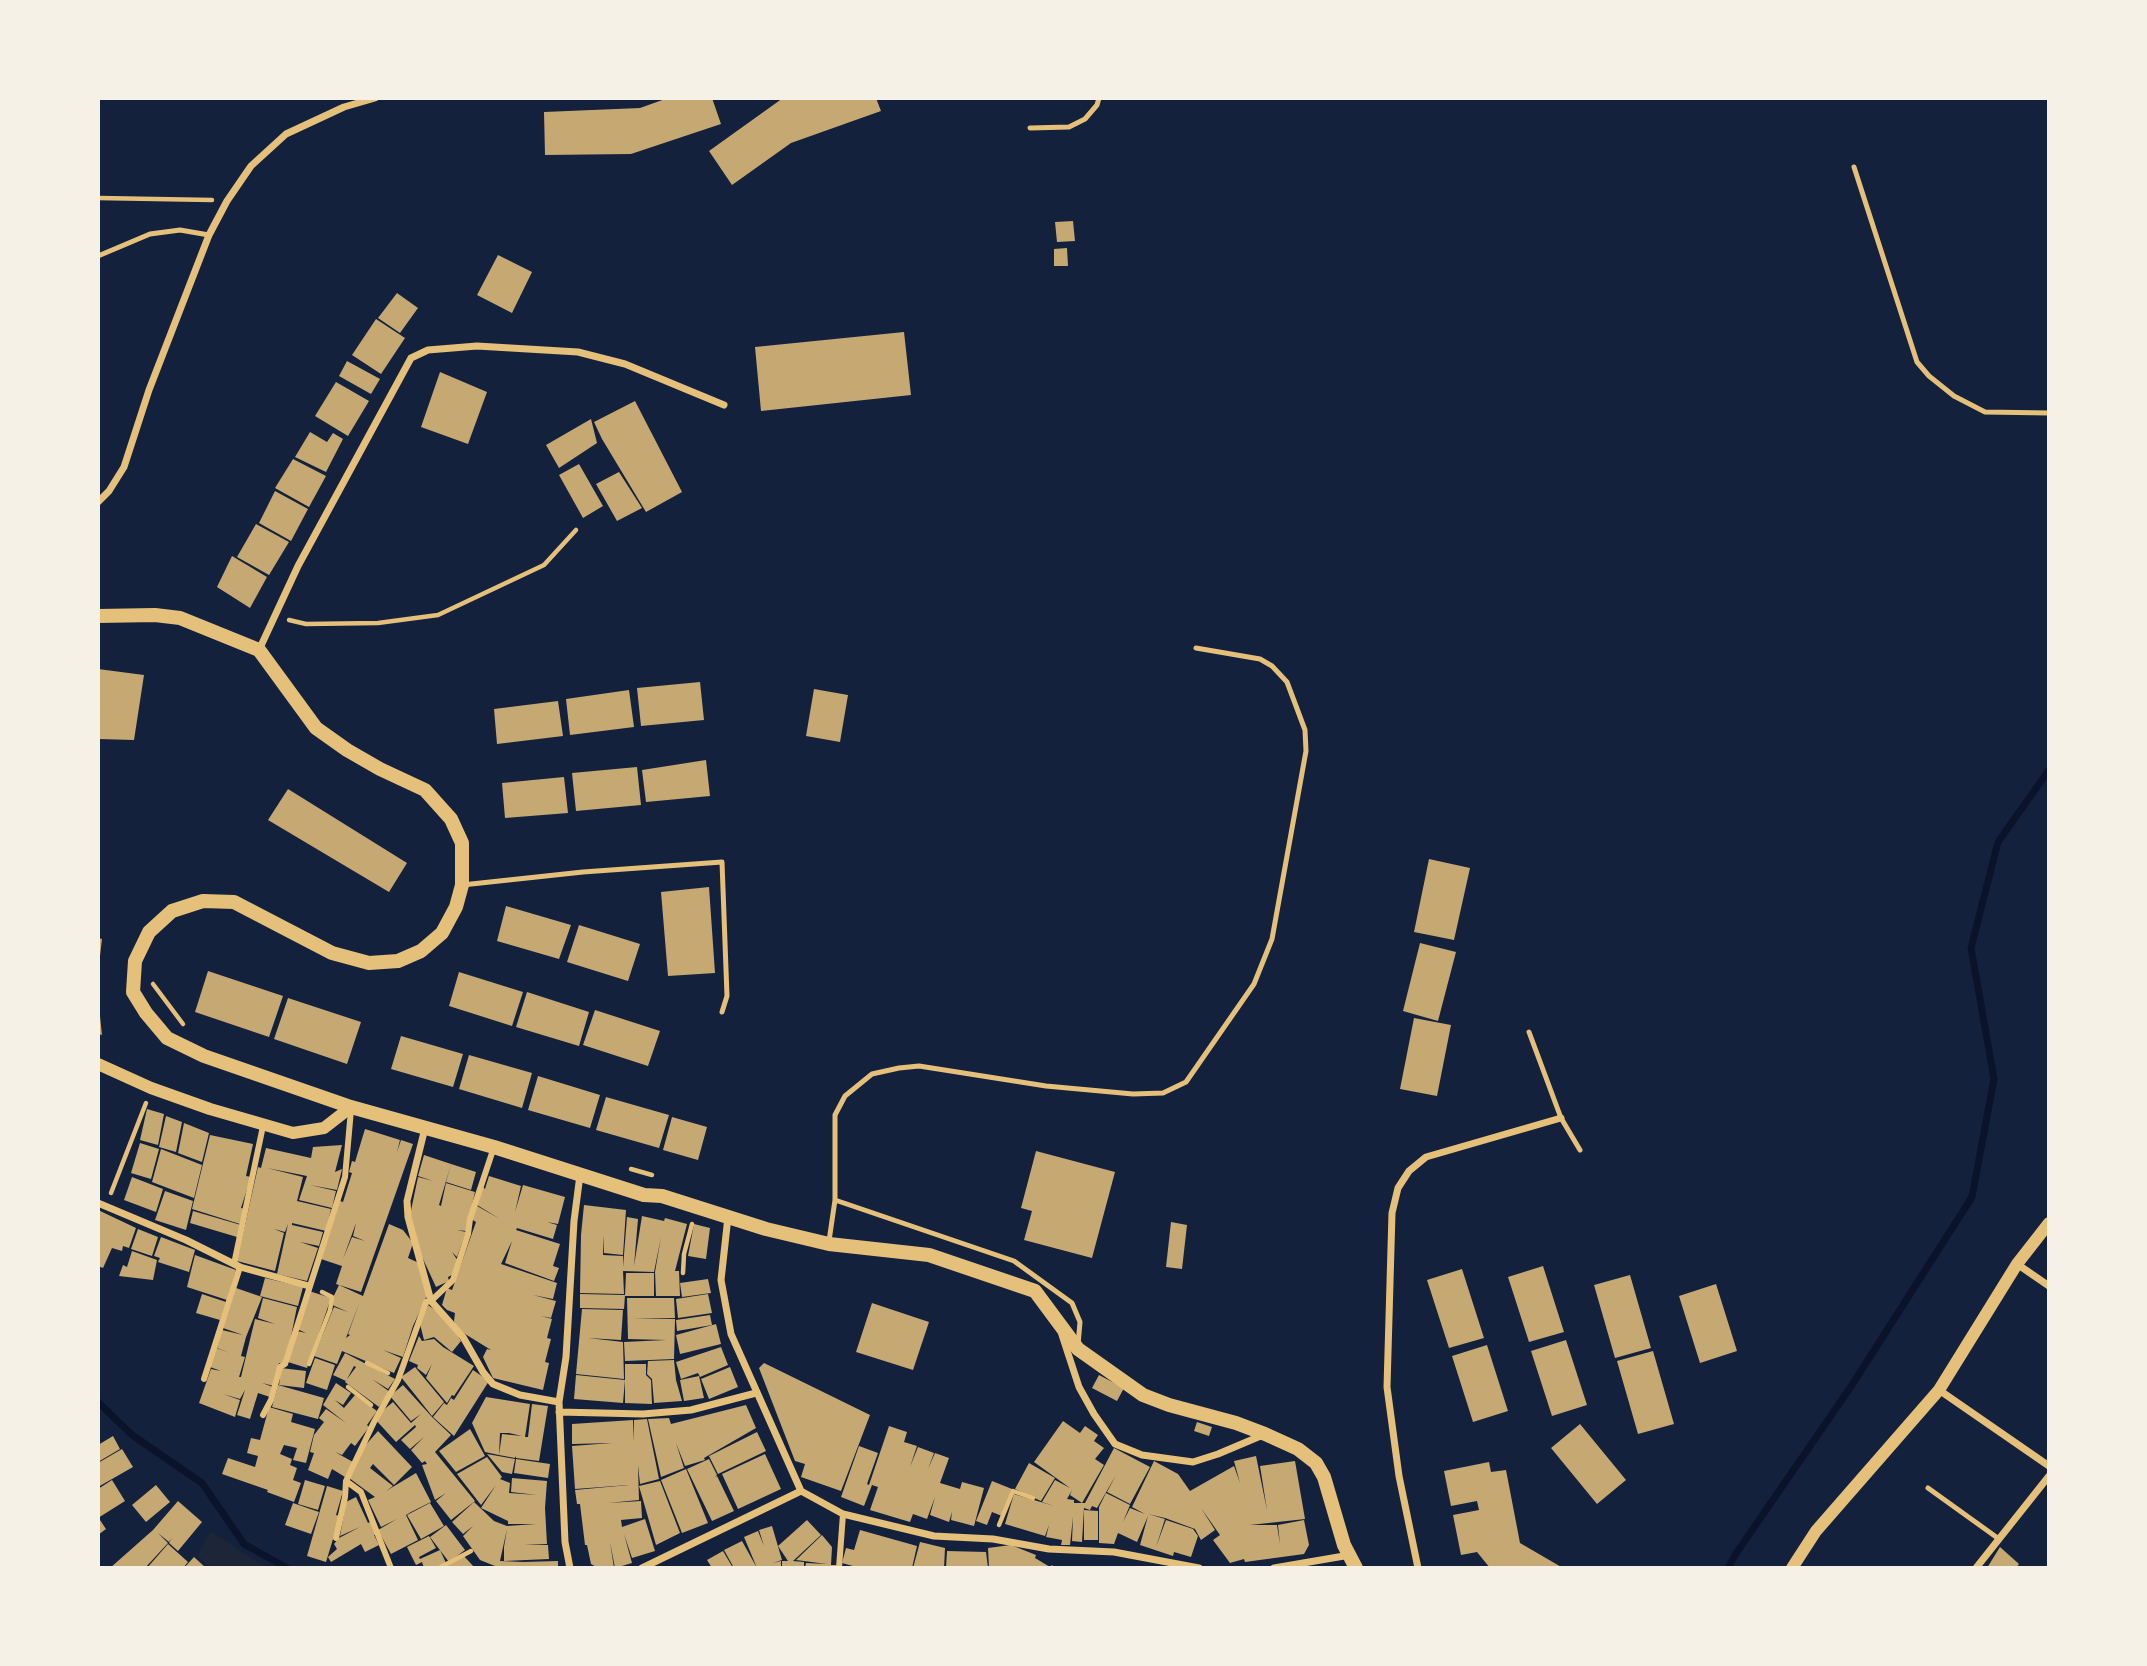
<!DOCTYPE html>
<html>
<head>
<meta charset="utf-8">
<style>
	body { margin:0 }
	#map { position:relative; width:2147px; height:1666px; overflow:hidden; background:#14213d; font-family:"Nunito Sans",sans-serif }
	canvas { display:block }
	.frame { position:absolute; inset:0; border:100px solid #f6f1e7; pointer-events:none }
</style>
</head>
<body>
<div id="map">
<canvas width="2147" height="1666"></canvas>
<div class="frame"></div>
</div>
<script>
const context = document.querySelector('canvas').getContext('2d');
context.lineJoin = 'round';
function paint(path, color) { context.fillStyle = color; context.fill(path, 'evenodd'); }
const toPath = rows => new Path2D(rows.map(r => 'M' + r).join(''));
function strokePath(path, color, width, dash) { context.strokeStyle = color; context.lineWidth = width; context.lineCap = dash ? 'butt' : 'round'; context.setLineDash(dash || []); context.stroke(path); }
const green = toPath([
	[211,1531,266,1568,212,1568,197,1556]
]);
const stream = toPath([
	[98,1402,132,1435,202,1483,244,1544,287,1568],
	[1728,1568,1735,1555,1850,1388,1972,1197,1994,1079,1971,948,1998,842,2049,770]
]);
const building = toPath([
	[668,98,712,98,721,124,631,154,545,155,544,112,640,108],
	[783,98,876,98,881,111,791,143,732,185,709,151],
	[1073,221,1075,241,1057,242,1055,222],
	[1067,248,1068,266,1054,266,1054,249],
	[498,255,532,272,512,313,477,295],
	[397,293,418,308,400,333,378,318],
	[376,319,405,338,381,374,352,355],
	[904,332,911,395,761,411,755,347],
	[347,361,380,379,371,394,339,376],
	[440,372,487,392,468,444,421,427],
	[336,382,369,401,348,436,315,416],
	[635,401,682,492,646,512,602,439,594,422],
	[591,419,597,443,559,468,546,445],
	[310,432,327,442,333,433,343,439,326,472,295,457],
	[293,459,326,476,309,507,275,488],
	[579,464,603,506,583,518,559,475],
	[619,472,642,508,617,521,596,484],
	[275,491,308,509,291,541,259,523],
	[256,524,289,542,269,575,237,557],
	[232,556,267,577,250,608,217,587],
	[98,669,144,675,134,740,98,739],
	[700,682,704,720,641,726,637,688],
	[814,689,848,695,840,742,806,736],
	[629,690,634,727,570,735,566,699],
	[558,701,563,736,497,744,494,709],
	[706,760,710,796,646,802,642,770],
	[637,767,641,805,576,811,572,773],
	[564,777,568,813,505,818,502,783],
	[288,789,407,863,389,892,268,820],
	[1429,859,1470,868,1454,940,1414,932],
	[709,887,715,973,668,976,661,892],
	[506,906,571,925,559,959,497,941],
	[579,925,640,944,628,981,567,962],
	[98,938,102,939,100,956,98,956],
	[1420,943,1456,952,1438,1021,1403,1011],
	[208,971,283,996,269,1037,195,1012],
	[459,972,523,992,512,1026,449,1006],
	[527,992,589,1012,579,1046,516,1027],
	[288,998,361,1022,347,1064,274,1039],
	[595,1010,660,1031,648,1066,583,1045],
	[98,1016,100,1016,102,1035,98,1034],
	[1414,1018,1451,1025,1437,1096,1400,1089],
	[401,1036,463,1054,453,1087,391,1069],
	[469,1055,532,1073,522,1108,459,1089],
	[538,1076,600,1095,590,1128,528,1110],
	[606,1097,669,1115,659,1148,596,1130],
	[147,1109,164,1114,158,1145,140,1140],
	[166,1116,182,1122,176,1152,159,1147],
	[672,1117,707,1127,698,1160,663,1150],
	[184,1123,209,1133,202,1162,178,1153],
	[365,1129,400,1140,397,1152,401,1140,413,1144,361,1292,336,1284,342,1266,321,1259,340,1201,343,1202,352,1173,349,1172,352,1161,355,1162],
	[356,1223,353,1236,365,1241,352,1237,343,1259],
	[210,1135,253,1144,246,1176,251,1177,241,1208,245,1209,240,1224,192,1209],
	[140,1143,159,1149,151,1179,131,1173],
	[342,1145,335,1172,342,1169,337,1190,310,1185,336,1191,332,1208,299,1200,307,1176,267,1168,303,1177,297,1201,331,1209,326,1231,292,1223,292,1225,323,1232,319,1246,300,1242,318,1248,307,1281,277,1274,288,1224,285,1232,274,1229,284,1233,275,1271,237,1261,258,1167,261,1168,266,1148,311,1158,313,1147],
	[161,1149,202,1165,194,1198,152,1182],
	[1036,1151,1115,1172,1092,1258,1024,1240,1032,1211,1021,1208],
	[424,1155,451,1164,439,1205,441,1206,446,1183,475,1192,466,1231,457,1230,466,1232,457,1257,452,1252,458,1261,454,1274,448,1277,449,1281,436,1287,417,1246,409,1220,418,1177,433,1181,418,1176],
	[451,1164,476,1172,471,1190,446,1182],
	[489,1176,521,1186,515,1212,523,1185,565,1197,558,1224,547,1222,557,1225,553,1239,517,1228,516,1230,560,1244,553,1266,559,1268,554,1281,505,1263,512,1241,501,1264,557,1283,553,1299,533,1295,556,1301,551,1318,541,1316,552,1319,547,1338,551,1339,545,1362,549,1363,543,1390,493,1378,483,1357,487,1349,491,1350,457,1329,454,1321,455,1313,447,1310,442,1305,447,1288,452,1290,476,1222,471,1219,477,1206,500,1219,477,1205,482,1186,485,1189],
	[132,1177,163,1189,156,1212,124,1200],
	[165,1191,193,1201,186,1230,155,1220],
	[584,1205,626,1210,623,1255,604,1253,604,1235,603,1255,623,1256,623,1267,627,1217,638,1219,634,1266,642,1216,664,1221,665,1218,687,1224,675,1271,679,1271,680,1296,656,1296,655,1272,661,1237,654,1272,623,1271,624,1294,580,1293,581,1235],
	[98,1210,136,1228,129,1248,123,1246,122,1251,112,1248,103,1268,98,1266],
	[193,1211,241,1225,237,1237,190,1223],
	[1171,1222,1187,1225,1182,1269,1166,1267],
	[389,1224,403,1230,413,1243,408,1258,419,1263,429,1291,413,1326,403,1357,383,1350,401,1358,394,1373,342,1351,337,1364,314,1356,334,1307,348,1312,330,1304,339,1285,363,1296],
	[360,1301,348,1334,350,1335,346,1338],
	[694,1224,710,1228,706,1259,688,1256],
	[138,1229,158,1237,152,1256,131,1249],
	[161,1237,195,1250,189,1272,158,1262,160,1258,154,1256],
	[132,1251,157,1260,153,1280,119,1276,123,1265,127,1267],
	[195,1255,236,1270,227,1300,187,1287],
	[1543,1266,1564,1332,1529,1342,1508,1277],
	[1462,1269,1484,1338,1449,1348,1427,1280],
	[626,1273,654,1273,654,1296,625,1296],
	[1630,1275,1651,1348,1615,1358,1594,1285],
	[265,1278,303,1287,298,1306,260,1296],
	[708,1279,711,1293,682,1297,680,1283],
	[1716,1284,1737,1351,1700,1363,1679,1296],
	[236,1288,262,1297,246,1337,241,1356,245,1357,239,1377,241,1377,255,1319,275,1324,258,1318,263,1298,297,1307,289,1346,283,1364,279,1363,274,1386,262,1383,273,1387,270,1397,258,1393,250,1419,237,1415,245,1390,240,1399,223,1394,240,1400,235,1417,199,1403,211,1369,221,1371,210,1367,216,1348,230,1353,217,1348,222,1330,243,1335,223,1328],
	[309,1291,331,1298,307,1368,288,1362,297,1331,306,1333,297,1329],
	[202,1294,226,1302,220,1320,196,1313],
	[580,1294,625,1295,624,1309,580,1308],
	[708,1294,712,1313,678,1318,676,1299],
	[627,1298,674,1298,675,1318,633,1318,675,1319,674,1359,625,1361,624,1342,666,1340,628,1339],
	[872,1303,929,1322,913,1370,856,1352],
	[428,1305,448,1319,461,1341,452,1352,434,1337,424,1340,420,1324],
	[582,1309,623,1310,621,1340,588,1338,623,1342,624,1379,576,1374],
	[710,1315,712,1325,677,1331,676,1320],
	[716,1324,721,1344,680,1354,676,1335],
	[419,1336,422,1341,434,1339,443,1347,474,1366,454,1396,452,1395,447,1403,426,1378,432,1364,426,1375,417,1368,418,1365,409,1361],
	[1566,1340,1587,1405,1552,1416,1531,1351],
	[1487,1345,1508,1411,1473,1422,1452,1356],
	[721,1347,728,1365,700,1377,698,1373,681,1379,676,1362],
	[1653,1351,1674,1424,1638,1434,1617,1361],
	[345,1353,395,1379,388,1389,372,1379,390,1392,379,1407,345,1382,356,1367,354,1366,346,1381,333,1375],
	[315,1358,335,1365,327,1390,306,1383],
	[674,1360,676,1380,682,1401,654,1403,652,1379,647,1374,648,1361],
	[764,1363,870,1415,841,1491,801,1477,805,1464,795,1461,759,1368],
	[625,1364,646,1364,646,1375,651,1380,652,1404,625,1403],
	[415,1367,444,1402,432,1416,401,1377],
	[730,1367,738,1387,709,1399,701,1379],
	[281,1368,306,1371,304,1388,279,1385],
	[473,1370,489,1381,454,1436,433,1417,444,1403,447,1405,451,1398,454,1400],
	[576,1375,625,1380,623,1403,574,1399],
	[1099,1375,1124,1388,1117,1401,1092,1388],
	[699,1376,704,1398,684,1401,680,1380],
	[336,1383,351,1393,343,1405,335,1400,344,1408,355,1395,377,1411,367,1425,369,1427,355,1446,351,1443,342,1455,335,1452,353,1462,345,1477,332,1469,328,1479,308,1470,314,1453,310,1452,314,1435,324,1422,319,1418,326,1409,346,1423,323,1405],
	[278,1385,324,1398,318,1419,272,1407],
	[403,1385,432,1417,428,1422,432,1417,451,1435,435,1452,475,1501,451,1520,436,1501,446,1493,435,1500,422,1465,427,1464,425,1461,422,1463,411,1450,424,1437,410,1449,401,1440,416,1427,415,1425,396,1442,374,1418,393,1402,411,1423,421,1414,411,1421,390,1396],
	[486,1397,530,1404,525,1437,528,1437,532,1404,548,1406,539,1461,516,1458,515,1456,515,1458,499,1455,502,1434,522,1436,509,1433,498,1433,500,1433,499,1455,485,1452,472,1423],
	[746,1405,756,1428,704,1458,705,1460,685,1466,676,1443,684,1468,661,1477,648,1419,669,1418,671,1424],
	[269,1407,293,1414,291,1422,315,1429,306,1463,293,1460,297,1448,284,1445,280,1454,292,1459,290,1465,297,1468,293,1480,301,1483,294,1502,267,1492,268,1490,222,1474,228,1458,255,1467,258,1456,247,1453,251,1438,260,1440],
	[647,1419,659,1479,640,1484,638,1465,639,1500,608,1503,641,1501,642,1518,610,1521,621,1520,622,1527,645,1519,655,1551,632,1558,624,1534,632,1563,615,1568,610,1542,614,1568,598,1568,591,1564,587,1545,585,1545,580,1504,577,1504,575,1490,629,1485,575,1489,572,1446,612,1443,572,1444,572,1424,633,1420,634,1442,634,1420],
	[1063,1421,1080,1433,1085,1426,1098,1435,1094,1441,1104,1448,1095,1459,1104,1465,1082,1503,1070,1495,1072,1490,1067,1499,1074,1500,1074,1503,1085,1503,1114,1448,1150,1467,1130,1504,1107,1492,1116,1475,1097,1508,1092,1506,1090,1510,1084,1508,1082,1542,1072,1541,1073,1517,1070,1545,1061,1545,1062,1540,1046,1537,1049,1525,1045,1536,1005,1524,1014,1494,1054,1506,1042,1502,1055,1480,1070,1488,1034,1462],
	[1197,1422,1212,1427,1209,1436,1194,1431],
	[1580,1424,1626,1480,1597,1504,1551,1448],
	[889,1426,907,1432,904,1442,917,1446,910,1467,918,1447,934,1453,928,1469,935,1453,949,1458,940,1483,960,1489,962,1482,984,1488,974,1526,951,1520,952,1512,949,1522,930,1515,935,1497,927,1519,913,1514,910,1522,870,1510,878,1487,872,1485,864,1506,841,1497,859,1446,878,1453,867,1484,869,1485],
	[470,1429,485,1456,456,1472,439,1451],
	[378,1431,412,1467,394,1485,373,1464,370,1468,393,1486,386,1491,416,1473,431,1502,411,1512,404,1500,411,1512,406,1515,418,1540,391,1554,378,1530,397,1519,381,1527,368,1500,375,1497,349,1478,356,1456],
	[757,1432,766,1451,718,1474,709,1456],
	[113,1436,120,1449,98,1462,98,1445],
	[122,1449,133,1467,98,1487,98,1463],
	[487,1454,515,1459,512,1474,502,1472],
	[765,1454,781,1489,738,1509,722,1474],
	[1256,1456,1267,1510,1260,1466,1295,1461,1305,1519,1250,1525,1277,1525,1280,1544,1278,1525,1304,1520,1309,1545,1304,1554,1245,1562,1244,1559,1230,1563,1213,1540,1220,1535,1201,1508,1215,1530,1201,1540,1195,1529,1165,1518,1148,1514,1165,1519,1156,1547,1166,1520,1193,1529,1198,1536,1191,1557,1174,1552,1173,1556,1140,1545,1148,1516,1137,1542,1118,1533,1114,1544,1099,1543,1099,1507,1106,1493,1130,1505,1123,1522,1130,1508,1145,1514,1132,1507,1154,1461,1178,1474,1190,1491,1234,1466,1240,1483,1234,1461],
	[487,1457,502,1477,500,1479,510,1483,509,1493,537,1495,511,1492,512,1478,547,1481,545,1508,547,1544,524,1545,548,1545,549,1559,504,1561,504,1547,507,1529,500,1561,523,1562,558,1561,558,1568,500,1568,480,1560,463,1536,473,1526,463,1534,452,1522,474,1502,494,1521,507,1526,536,1524,508,1524,508,1521,481,1508,496,1485,481,1505,457,1474],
	[516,1459,550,1464,548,1478,514,1473],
	[709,1459,717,1475,715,1477,717,1476,734,1511,712,1521,687,1469],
	[1489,1462,1491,1472,1506,1470,1520,1543,1563,1568,1490,1568,1477,1552,1461,1555,1453,1515,1479,1510,1477,1501,1451,1506,1444,1471],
	[1029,1463,1055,1478,1041,1501,1015,1489],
	[686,1469,708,1523,682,1533,661,1480],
	[112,1480,125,1501,98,1518,98,1489],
	[305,1480,325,1486,318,1510,298,1504],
	[660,1481,680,1533,656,1545,639,1486],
	[992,1481,1012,1489,1002,1516,992,1512,987,1525,976,1521],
	[156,1485,170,1502,146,1522,132,1505],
	[327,1486,343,1491,336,1515,340,1516,326,1562,307,1556],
	[356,1497,368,1523,370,1522,377,1534,374,1535,379,1545,365,1552,361,1544,331,1562,328,1557,337,1549,334,1544,339,1538,360,1527,340,1536,346,1502],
	[178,1501,202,1522,178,1551,169,1543,172,1538,169,1542,158,1533,168,1543,145,1568,110,1568,153,1530],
	[293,1503,319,1512,311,1534,285,1525],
	[430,1503,444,1526,421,1539,407,1515],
	[1084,1510,1098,1511,1098,1540,1084,1540],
	[100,1520,106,1529,98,1535,98,1522],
	[807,1520,821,1535,793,1561,804,1562,804,1568,782,1568,782,1561,788,1561,778,1546],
	[446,1525,465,1550,449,1562,430,1537],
	[772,1526,782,1560,773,1563,781,1561,781,1568,757,1568,744,1537,758,1531,764,1546,759,1530],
	[860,1530,917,1546,912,1568,860,1568,842,1563,846,1548,854,1550],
	[822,1535,832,1547,831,1565,838,1565,837,1568,805,1568,806,1563,827,1564,796,1560],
	[429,1536,436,1548,419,1557,420,1559,440,1550,446,1563,434,1568,424,1568,422,1562,416,1565,407,1547],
	[742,1541,757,1568,734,1568,724,1550],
	[920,1542,945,1548,944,1568,913,1568],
	[168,1544,188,1562,183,1568,147,1568],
	[1011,1545,1036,1555,1035,1558,1050,1567,1052,1565,1056,1568,989,1568,988,1548],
	[2000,1547,2019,1564,2016,1568,1987,1568],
	[723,1551,733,1568,712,1568,707,1560],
	[947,1551,986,1552,988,1568,946,1568],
	[462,1554,475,1568,441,1568],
	[194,1557,206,1568,184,1568]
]);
const path = toPath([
	[98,198,212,200],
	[289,620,306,624,378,623,438,615,544,565,576,530],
	[153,984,183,1024],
	[631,1169,652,1175],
	[111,1193,146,1103],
	[683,1273,684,1254,692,1224],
	[367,1363,388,1373],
	[309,1364,330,1310,332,1297,322,1292],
	[348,1387,371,1405],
	[999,1525,1013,1491,1033,1498],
	[439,1568,471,1551]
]);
const service = toPath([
	[1030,128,1069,127,1085,119,1097,105,1099,98],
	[1854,167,1917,362,1929,376,1954,396,1985,412,2049,413],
	[98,256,150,234,180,230,209,235],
	[462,885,583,872,722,862,727,996,722,1012],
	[1529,1032,1561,1118,1580,1150],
	[835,1200,1014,1261,1072,1303,1080,1322,1078,1345],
	[829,1241,835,1200,835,1115,845,1096,872,1074,899,1068,919,1066,1046,1086,1133,1094,1163,1093,1186,1082,1254,984,1272,939,1306,751,1305,730,1287,682,1272,666,1260,659,1196,648],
	[1928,1488,1999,1539]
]);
const pedestrian = toPath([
	[234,1264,263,1126],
	[204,1379,240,1267],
	[263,1415,271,1400,280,1367,285,1364,345,1177,351,1110],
	[346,1481,361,1492,391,1568],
	[336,1538,345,1497,346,1481,374,1422,398,1380,426,1302,431,1301,453,1280,468,1234,470,1219,494,1147],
	[839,1568,843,1514]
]);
const minor = toPath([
	[98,502,109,491,124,467,149,390,178,315,209,235,227,201,251,166,286,134,344,107,375,98],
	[259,650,298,566,411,358,428,350,477,346,578,352,625,364,724,405],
	[425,1128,407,1201,408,1217,431,1301,463,1337,483,1372,493,1384,520,1395,559,1402],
	[98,1203,186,1240,240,1267,309,1286],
	[728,1217,721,1280,731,1334,801,1491],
	[2017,1264,2049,1286],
	[1062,1335,1079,1387,1094,1414,1115,1444,1142,1455,1193,1462,1218,1454,1263,1435],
	[1939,1390,2049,1466],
	[559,1412,643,1414,691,1410,756,1393],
	[570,1568,565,1542,559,1402,566,1357,574,1221,580,1175],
	[642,1568,801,1491,843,1514,934,1536,993,1539,1049,1549,1114,1552,1199,1568],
	[1274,1568,1350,1555],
	[1418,1568,1399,1476,1387,1387,1392,1213,1398,1188,1409,1171,1426,1157,1561,1118],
	[1976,1568,2049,1476]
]);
const tertiary = toPath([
	[98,1064,151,1088,210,1109,293,1133,324,1128,351,1107],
	[1792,1568,1816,1531,1939,1390,2017,1264,2049,1223]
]);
const secondary = toPath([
	[98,616,155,615,180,618,259,650,316,728,347,750,380,769,425,790,451,819,462,843,462,885,456,907,442,933,421,951,398,961,369,963,332,953,234,902,203,901,172,911,149,932,135,961,133,992,146,1013,167,1038,204,1056,351,1107,494,1147,644,1195,662,1196,766,1229,829,1244,929,1255,1035,1291,1078,1349,1143,1395,1169,1405,1236,1423,1265,1434,1298,1449,1316,1463,1324,1477,1344,1545,1356,1568]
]);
paint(green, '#1d2539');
strokePath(stream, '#0b132b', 7);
paint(building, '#c6a872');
strokePath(path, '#e5c07b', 4.5);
strokePath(service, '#e5c07b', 5);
strokePath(pedestrian, '#e5c07b', 6);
strokePath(minor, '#e5c07b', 7);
strokePath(tertiary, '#e5c07b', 12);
strokePath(secondary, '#e5c07b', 14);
</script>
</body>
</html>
